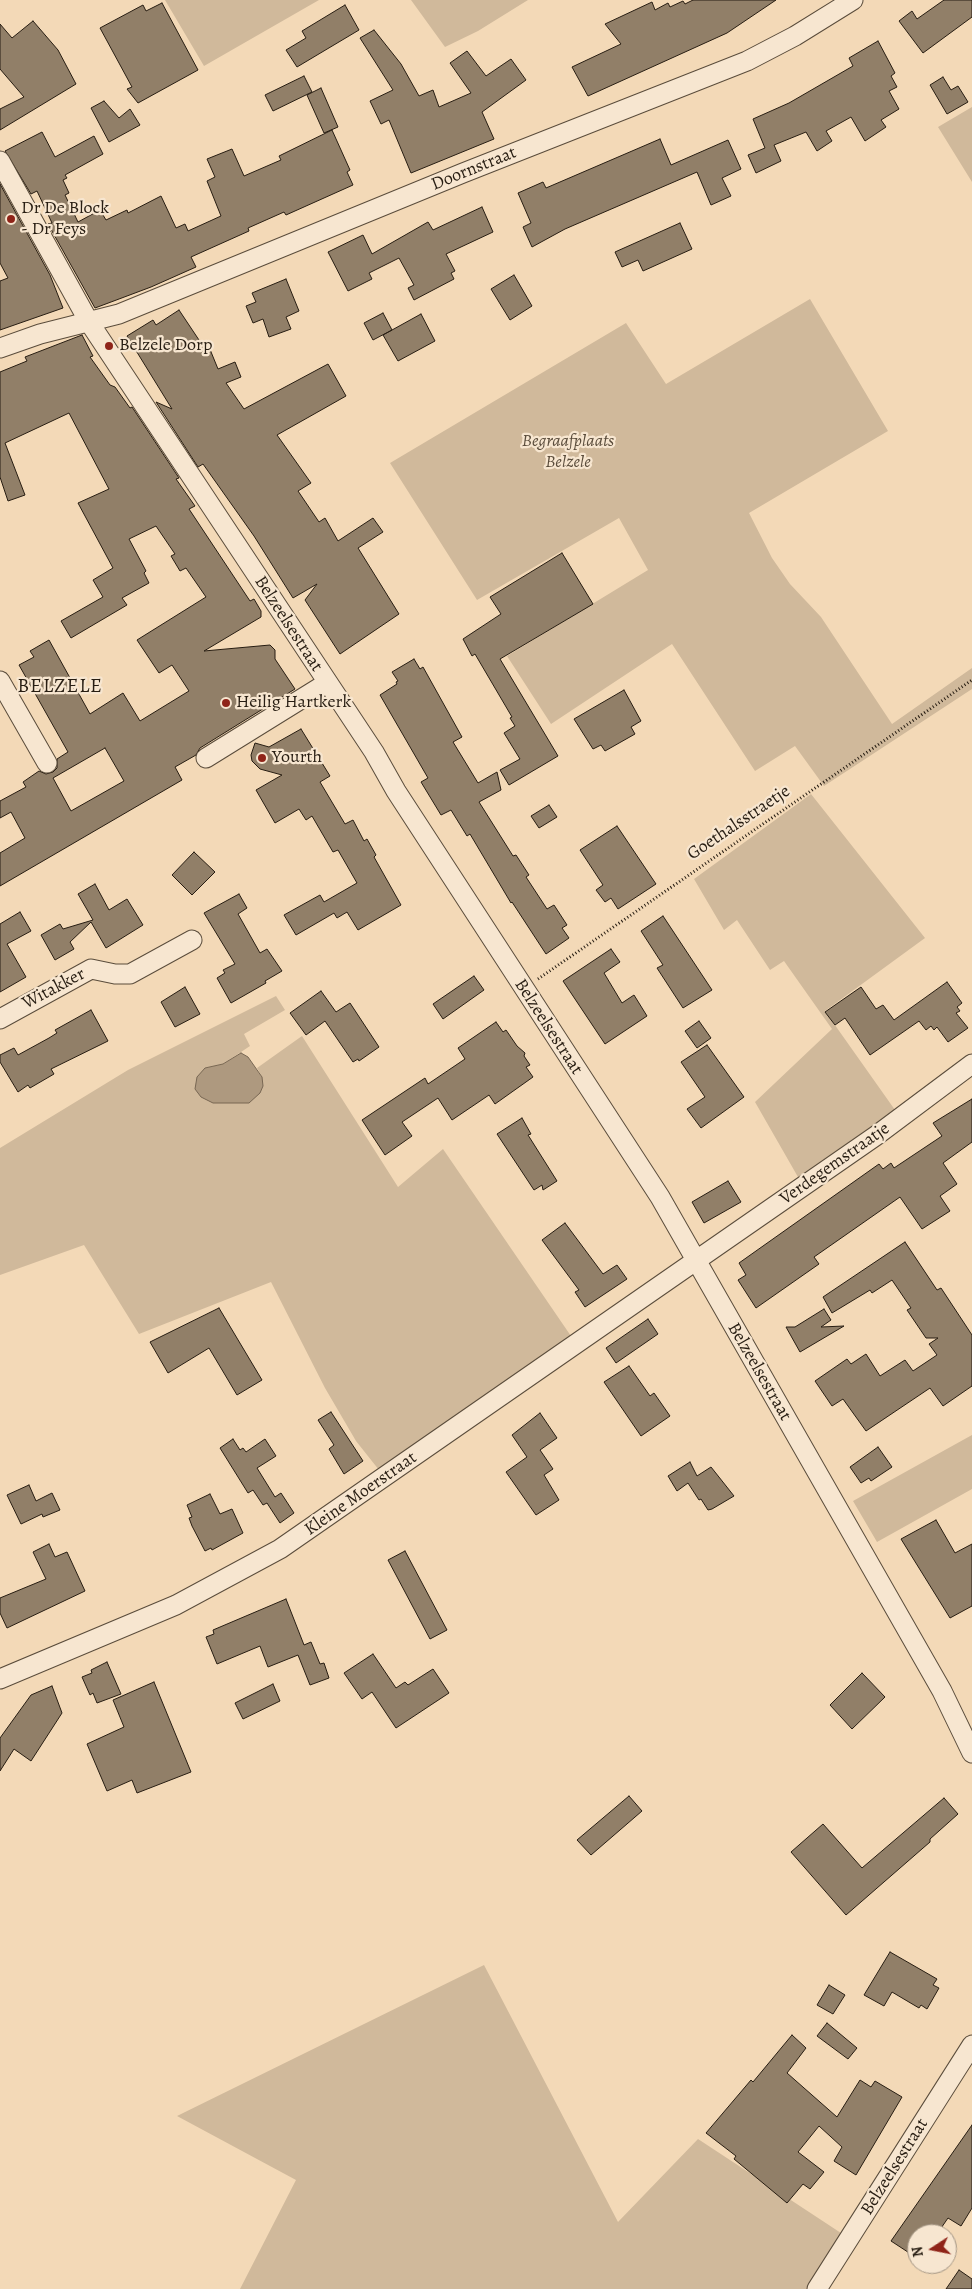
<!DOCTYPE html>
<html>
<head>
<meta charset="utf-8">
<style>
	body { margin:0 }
	#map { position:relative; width:972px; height:2289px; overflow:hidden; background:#f3d9b7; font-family:Alegreya,serif }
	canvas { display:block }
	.north { position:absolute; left:907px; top:2224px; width:50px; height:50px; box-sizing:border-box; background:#f7e6d0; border:1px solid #a49684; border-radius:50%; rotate:259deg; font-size:14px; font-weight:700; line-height:20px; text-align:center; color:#271d12 }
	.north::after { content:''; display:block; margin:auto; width:18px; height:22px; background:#8f2418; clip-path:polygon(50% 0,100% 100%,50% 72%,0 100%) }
</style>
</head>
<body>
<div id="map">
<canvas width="972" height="2289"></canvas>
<div class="north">N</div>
</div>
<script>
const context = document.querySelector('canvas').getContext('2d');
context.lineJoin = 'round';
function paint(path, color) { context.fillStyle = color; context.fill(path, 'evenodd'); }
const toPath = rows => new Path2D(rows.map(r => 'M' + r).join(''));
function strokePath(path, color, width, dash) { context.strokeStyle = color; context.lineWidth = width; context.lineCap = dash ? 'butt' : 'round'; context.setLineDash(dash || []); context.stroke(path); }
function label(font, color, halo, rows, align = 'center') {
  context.font = font + ' Alegreya,serif'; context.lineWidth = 4.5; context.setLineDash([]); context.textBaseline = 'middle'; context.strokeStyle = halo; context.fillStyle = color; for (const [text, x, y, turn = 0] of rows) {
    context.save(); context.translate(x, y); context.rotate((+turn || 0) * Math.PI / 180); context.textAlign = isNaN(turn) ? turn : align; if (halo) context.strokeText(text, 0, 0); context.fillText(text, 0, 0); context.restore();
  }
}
const green = toPath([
	[165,0,319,0,204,66],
	[411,0,528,0,478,31,445,47],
	[972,107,972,182,938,127],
	[810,299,888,431,749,513,772,558,790,584,821,617,892,724,972,668,972,689,824,786,795,746,755,771,672,644,551,724,507,656,648,570,619,518,477,600,390,463,626,323,666,384],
	[811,794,925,938,825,1011,895,1110,798,1177,755,1102,832,1029,784,961,770,970,737,920,724,930,694,879],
	[276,996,285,1010,244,1034,250,1046,223,1064,205,1068,262,1077,257,1068,302,1036,398,1187,443,1149,573,1339,509,1378,379,1470,356,1441,325,1388,271,1282,139,1334,84,1245,0,1275,0,1148,128,1070],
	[972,1435,972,1489,877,1542,853,1501],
	[484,1965,618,2222,698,2139,844,2235,809,2289,240,2289,296,2180,177,2116]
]);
const water = toPath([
	[241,1053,248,1057,262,1077,263,1086,260,1093,249,1103,213,1103,201,1097,195,1089,197,1077,205,1068,223,1064,241,1053]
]);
const building = toPath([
	[693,0,776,0,727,33,588,96,572,67,621,44,605,24,652,2,655,10,668,3,670,7,683,1,685,4,693,0],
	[944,0,972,0,972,17,923,53,899,21,912,11,917,19,944,0],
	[162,3,198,70,138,103,127,89,132,87,100,28,143,5,146,11,162,3],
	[345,5,359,30,297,67,286,50,306,38,302,31,345,5],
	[33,21,58,50,76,84,0,130,0,109,24,97,0,69,0,24,12,38,33,21],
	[374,30,401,64,419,96,433,90,439,107,471,93,450,63,467,51,486,76,511,59,526,80,482,112,494,139,411,173,389,120,381,124,370,101,393,90,360,38,374,30],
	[878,41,895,73,891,76,897,87,889,91,899,109,881,120,886,127,865,141,851,117,826,131,832,141,817,151,806,132,774,145,781,161,756,173,748,155,765,148,753,119,789,103,853,66,849,58,878,41],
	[304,76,312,92,273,111,265,95,304,76],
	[943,77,951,90,958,86,968,102,947,114,930,85,943,77],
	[321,88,338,127,324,133,307,95,321,88],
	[104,101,119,118,130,109,140,125,109,142,91,108,104,101],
	[332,130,350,170,347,172,353,185,286,215,284,212,248,228,249,231,191,257,196,267,151,287,95,308,48,224,52,223,37,191,31,194,5,151,42,132,55,157,94,136,103,154,65,175,67,178,63,180,69,193,65,195,78,222,100,210,106,220,127,210,128,213,161,196,176,228,185,224,188,231,221,216,207,181,215,177,207,159,232,149,244,176,281,160,279,156,332,130],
	[660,139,671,165,728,140,741,169,722,178,731,196,711,205,697,172,565,229,532,247,523,227,531,223,518,193,543,182,546,188,660,139],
	[0,184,50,275,63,308,0,330,0,281,8,278,0,263,0,184],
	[482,207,493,232,446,254,455,271,451,273,454,279,414,300,408,288,414,285,399,258,369,273,372,279,348,291,328,252,363,235,372,254,428,222,433,230,482,207],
	[680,223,692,249,643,271,638,260,622,267,615,252,680,223],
	[514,275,532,306,510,320,491,289,514,275],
	[286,279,299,311,286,317,291,329,269,337,263,319,253,323,246,306,256,302,252,293,286,279],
	[179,310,205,349,209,347,218,369,235,362,241,377,226,383,244,409,328,364,346,396,277,435,311,483,298,491,319,522,325,518,338,541,373,518,383,532,358,548,399,614,340,654,305,600,317,584,293,598,254,536,203,464,198,467,156,402,172,409,127,336,153,320,156,325,179,310],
	[383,313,392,330,373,340,364,323,383,313],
	[421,314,435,341,398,361,383,335,421,314],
	[82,335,93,356,90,357,110,385,115,387,130,408,132,407,179,478,176,479,195,506,189,509,250,601,254,599,261,611,261,617,204,651,270,645,275,650,275,659,295,689,200,748,196,755,175,767,182,780,0,886,0,853,25,838,11,812,0,818,0,801,26,787,23,782,39,771,46,774,53,772,57,768,57,759,68,752,19,665,34,657,30,651,49,640,90,714,123,693,140,721,189,691,172,665,159,673,137,640,206,597,186,568,180,571,171,556,175,554,156,526,129,539,146,571,144,573,149,583,122,598,127,605,71,638,61,621,103,597,93,580,113,568,78,503,109,489,69,413,5,443,25,495,8,501,0,477,0,372,27,361,25,357,82,335],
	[105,748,124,781,71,811,53,778,105,748],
	[562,553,593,604,500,659,558,756,509,785,500,770,520,759,504,733,515,726,510,718,512,717,475,654,472,656,463,639,501,614,490,597,562,553],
	[414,659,420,669,423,667,462,737,453,742,478,783,497,772,501,790,479,802,513,856,516,855,529,875,526,877,547,909,554,905,567,925,562,928,569,938,546,954,512,902,511,903,470,834,467,836,451,810,441,815,421,782,428,778,380,695,397,684,396,682,398,681,392,672,414,659],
	[624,690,641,721,631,727,635,734,605,751,601,745,593,749,574,719,624,690],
	[301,729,330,776,320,782,345,824,353,820,364,841,367,839,376,855,374,857,401,905,358,930,347,912,337,918,334,913,296,935,284,915,320,895,324,902,357,883,338,850,333,852,312,816,306,820,299,809,275,823,256,790,282,775,260,769,252,761,251,755,255,743,269,747,301,729],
	[549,805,557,817,539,828,531,816,549,805],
	[617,826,656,884,618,909,611,898,605,902,596,890,603,885,580,850,617,826],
	[194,852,215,872,192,895,172,875,194,852],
	[95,884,109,910,127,899,143,925,106,948,91,922,70,942,74,949,55,960,41,935,60,924,63,929,93,920,78,894,95,884],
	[239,894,247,908,238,914,260,953,267,949,282,971,265,981,266,983,231,1003,217,978,225,973,223,970,235,964,204,913,239,894],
	[20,912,31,931,7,944,26,977,0,992,0,924,20,912],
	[663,916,712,990,683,1008,657,968,663,965,641,931,663,916],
	[611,949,620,962,604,973,622,1003,634,995,647,1016,605,1044,563,981,611,949],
	[474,976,484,990,443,1019,433,1004,474,976],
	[947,982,962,1003,957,1007,960,1011,956,1013,968,1028,948,1042,937,1027,934,1030,931,1026,926,1030,919,1021,870,1055,845,1018,835,1025,825,1012,861,987,876,1009,883,1005,894,1020,947,982],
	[185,987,200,1014,175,1027,161,1002,185,987],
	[321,991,336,1012,350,1003,379,1047,359,1061,358,1059,353,1062,325,1021,306,1035,290,1013,321,991],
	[91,1010,108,1041,51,1069,54,1074,30,1088,28,1085,18,1092,0,1062,0,1055,14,1048,18,1055,49,1038,57,1033,55,1030,91,1010],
	[699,1021,711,1038,697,1048,685,1031,699,1021],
	[496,1022,503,1032,506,1030,517,1046,525,1053,524,1056,530,1065,526,1067,533,1077,495,1104,489,1095,452,1120,438,1098,402,1122,412,1136,385,1155,362,1120,425,1078,428,1084,465,1059,458,1048,496,1022],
	[707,1045,744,1097,701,1128,687,1109,705,1097,681,1062,707,1045],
	[972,1099,972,1142,943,1163,957,1184,940,1196,950,1211,922,1229,900,1197,814,1257,819,1264,756,1308,738,1280,746,1275,739,1263,879,1164,883,1169,891,1163,894,1168,942,1136,933,1123,972,1099],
	[522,1118,531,1134,528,1135,557,1181,543,1190,542,1185,534,1190,497,1134,522,1118],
	[728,1181,741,1202,704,1223,692,1202,728,1181],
	[565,1223,603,1274,617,1265,627,1279,585,1307,575,1292,579,1290,542,1240,565,1223],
	[905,1242,937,1290,941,1288,972,1335,972,1386,943,1406,930,1388,866,1431,843,1399,832,1406,815,1381,847,1359,851,1364,866,1354,880,1376,905,1360,913,1371,937,1355,929,1344,938,1338,926,1338,907,1310,911,1308,892,1280,872,1293,870,1290,832,1313,823,1297,905,1242],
	[219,1308,262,1380,237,1395,209,1348,168,1373,150,1342,219,1308],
	[824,1309,831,1320,821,1327,844,1326,800,1352,786,1327,795,1327,824,1309],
	[648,1319,658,1334,616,1363,606,1348,648,1319],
	[629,1366,650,1396,654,1393,670,1416,641,1436,604,1382,629,1366],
	[331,1412,363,1461,344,1474,329,1449,334,1445,318,1420,331,1412],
	[540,1413,557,1438,540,1450,553,1469,544,1475,559,1500,536,1515,506,1472,527,1457,512,1435,540,1413],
	[233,1439,240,1450,243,1448,246,1452,265,1439,276,1456,257,1468,275,1497,281,1493,294,1513,280,1523,267,1503,263,1505,253,1490,248,1493,220,1448,233,1439],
	[878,1447,892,1467,871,1481,869,1478,861,1483,850,1467,878,1447],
	[690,1462,697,1476,711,1467,734,1496,712,1509,708,1510,701,1499,699,1500,688,1483,677,1491,668,1476,690,1462],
	[29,1485,36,1501,52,1493,60,1510,43,1517,42,1514,21,1524,7,1495,29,1485],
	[210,1494,220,1514,232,1509,243,1533,212,1550,211,1548,205,1551,192,1526,189,1518,192,1517,187,1505,210,1494],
	[936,1520,955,1553,972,1544,972,1606,950,1618,901,1539,936,1520],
	[49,1544,55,1557,67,1552,85,1591,7,1628,0,1613,0,1598,46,1579,33,1552,49,1544],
	[405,1551,447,1630,430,1639,388,1560,405,1551],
	[286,1599,304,1645,311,1642,320,1664,324,1663,329,1678,310,1685,298,1655,268,1667,260,1646,217,1664,206,1637,214,1634,213,1630,286,1599],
	[373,1654,396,1688,405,1682,408,1685,433,1669,449,1693,396,1728,372,1692,362,1699,344,1673,373,1654],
	[107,1662,121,1694,97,1703,93,1693,90,1695,82,1677,92,1673,91,1670,107,1662],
	[862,1673,885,1697,852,1729,830,1705,862,1673],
	[154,1682,191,1772,137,1793,132,1780,107,1791,87,1744,124,1727,113,1700,154,1682],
	[273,1684,280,1701,243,1719,235,1703,273,1684],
	[52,1686,62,1713,31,1761,14,1749,0,1771,0,1738,31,1695,52,1686],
	[629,1796,642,1811,591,1855,577,1840,629,1796],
	[944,1798,958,1814,930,1839,930,1842,846,1915,791,1852,823,1824,862,1868,944,1798],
	[890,1952,937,1979,933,1985,939,1988,927,2009,921,2005,919,2008,892,1992,884,2006,864,1995,890,1952],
	[829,1985,845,1995,833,2014,817,2005,829,1985],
	[827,2023,857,2048,848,2059,817,2036,827,2023],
	[792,2035,806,2048,787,2073,837,2117,860,2080,871,2087,875,2081,902,2097,856,2175,834,2161,842,2147,819,2126,798,2152,824,2172,810,2189,803,2184,787,2203,734,2159,736,2156,706,2133,751,2080,753,2082,792,2035],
	[972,2125,972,2208,961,2226,948,2218,937,2234,917,2234,917,2258,891,2241,972,2125],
	[959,2270,972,2279,972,2289,946,2289,959,2270]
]);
const path = toPath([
	[538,979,972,680]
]);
const street = toPath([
	[0,161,89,322,374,752,396,791,660,1197,942,1691,972,1753],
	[0,348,40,334,119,314,463,173,747,61,795,36,853,0],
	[0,681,47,763],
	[206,758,327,683],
	[0,1019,91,969,115,974,130,974,192,940],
	[0,1679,176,1605,280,1549,877,1135,972,1064],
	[817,2289,972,2045]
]);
const markers = [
	[11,219,5,"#8f2418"],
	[109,346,5,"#8f2418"],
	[226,703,5,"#8f2418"],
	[262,758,5,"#8f2418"]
];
const streetNames = [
	["Doornstraat",474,169,-22],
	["Belzeelsestraat",288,624,57],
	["Goethalsstraetje",739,823,-34],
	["Witakker",54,989,-28],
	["Belzeelsestraat",548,1027,57],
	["Verdegemstraatje",835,1164,-35],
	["Belzeelsestraat",759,1372,60],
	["Kleine Moerstraat",361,1494,-35],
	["Belzeelsestraat",895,2167,-58]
];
const poiNames = [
	["Dr De Block",21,209],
	["- Dr Feys",21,230],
	["Belzele Dorp",119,346],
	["Heilig Hartkerk",236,703],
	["Yourth",272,758]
];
const parkNames = [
	["Begraafplaats",568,442],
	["Belzele",568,463]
];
const quarterNames = [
	["BELZELE",60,687]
];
paint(green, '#d0b99b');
paint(water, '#ae997f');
strokePath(water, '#786753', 1);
paint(building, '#917f68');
strokePath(building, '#271d12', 1);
strokePath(street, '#5a4c3b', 21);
strokePath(path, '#271d12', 3, [1, 2.5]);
strokePath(street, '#f7e6d0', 19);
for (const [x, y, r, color] of markers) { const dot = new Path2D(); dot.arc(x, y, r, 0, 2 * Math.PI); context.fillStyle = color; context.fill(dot); strokePath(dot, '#f7e6d0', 2); }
label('18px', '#271d12', '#f7e6d0', streetNames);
label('18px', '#271d12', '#f7e6d0', poiNames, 'left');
label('italic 18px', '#5a4c3b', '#f7e6d0', parkNames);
context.letterSpacing = '1px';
label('20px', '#271d12', '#f7e6d0', quarterNames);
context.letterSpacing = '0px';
</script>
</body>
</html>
